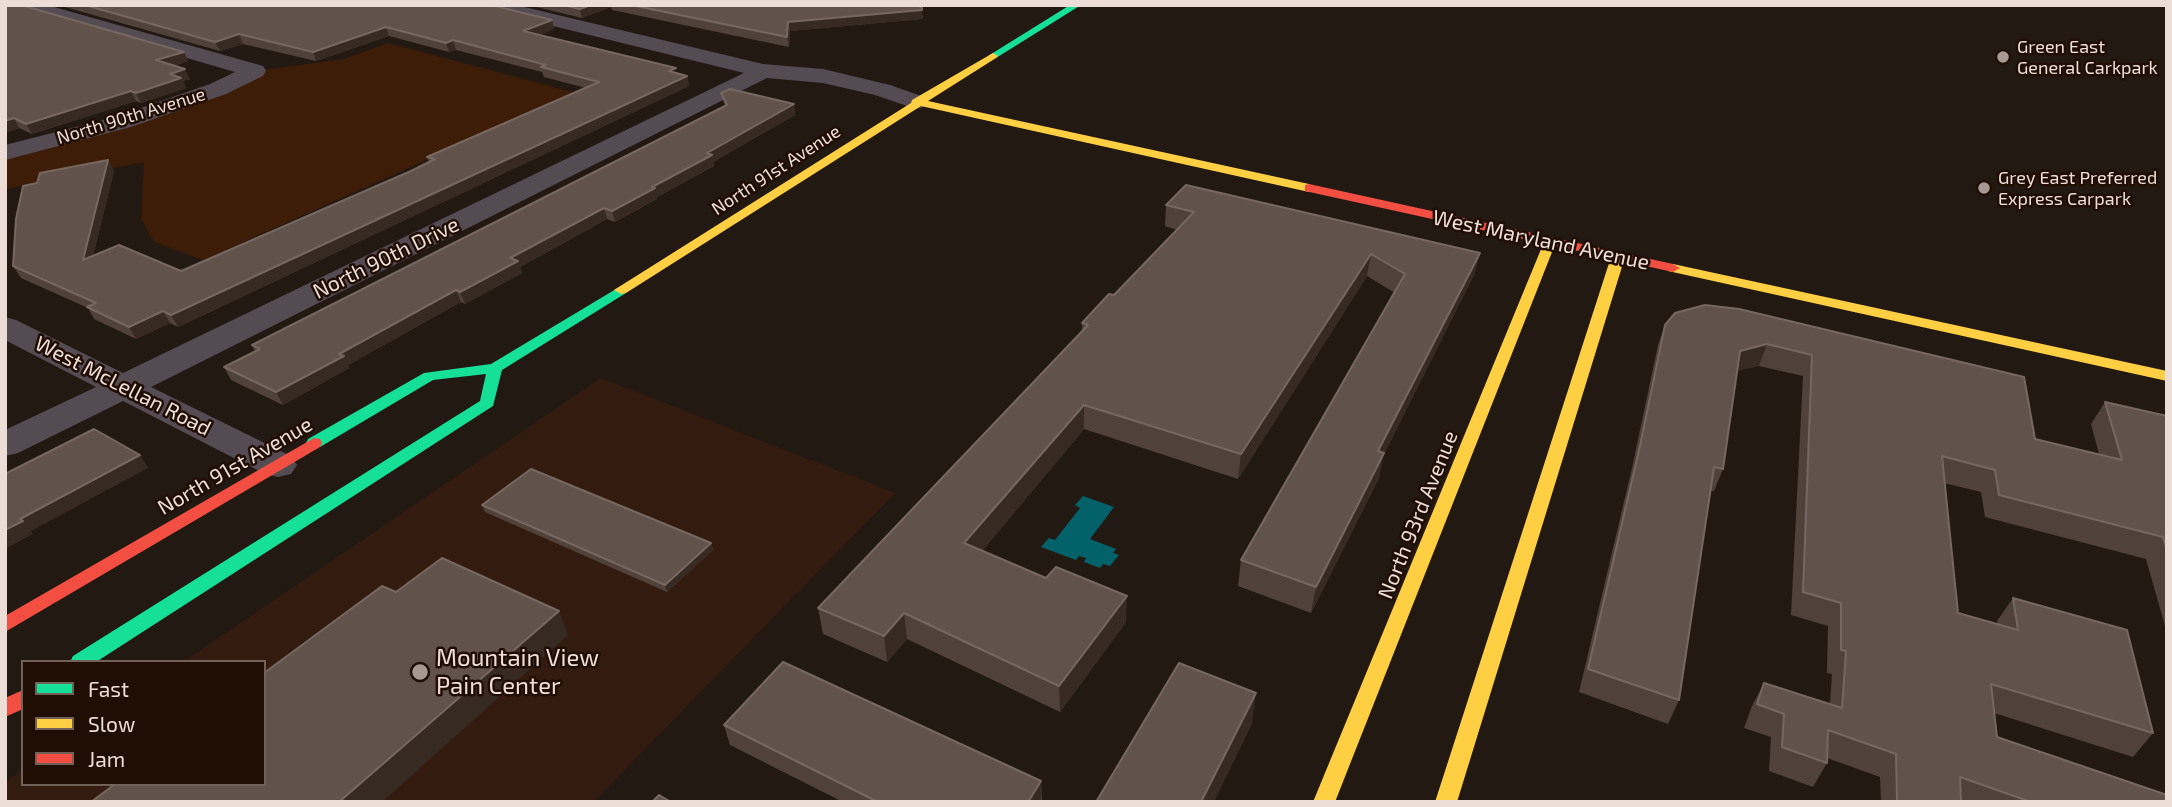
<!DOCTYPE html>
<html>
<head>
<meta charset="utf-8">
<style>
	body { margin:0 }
	#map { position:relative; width:2172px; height:807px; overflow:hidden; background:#231913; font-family:"Exo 2",sans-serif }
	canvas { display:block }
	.frame { position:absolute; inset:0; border:7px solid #ecded7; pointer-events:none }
	.legend { position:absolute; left:21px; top:660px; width:245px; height:126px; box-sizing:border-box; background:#200e05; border:2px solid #726159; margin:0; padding:9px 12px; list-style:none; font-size:21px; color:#ecded7 }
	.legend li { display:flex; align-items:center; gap:14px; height:35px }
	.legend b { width:35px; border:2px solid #726159 }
</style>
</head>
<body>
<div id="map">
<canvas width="2172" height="807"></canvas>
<div class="frame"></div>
<ul class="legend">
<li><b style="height:9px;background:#16e098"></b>Fast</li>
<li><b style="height:9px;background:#ffcf43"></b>Slow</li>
<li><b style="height:9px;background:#f24e42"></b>Jam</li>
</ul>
</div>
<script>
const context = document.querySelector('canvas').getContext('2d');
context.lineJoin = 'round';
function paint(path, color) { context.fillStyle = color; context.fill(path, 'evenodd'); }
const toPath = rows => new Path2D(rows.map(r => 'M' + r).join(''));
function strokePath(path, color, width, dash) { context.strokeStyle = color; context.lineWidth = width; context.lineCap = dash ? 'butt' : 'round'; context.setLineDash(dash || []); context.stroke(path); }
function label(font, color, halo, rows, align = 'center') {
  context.font = font + ' "Exo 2",sans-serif'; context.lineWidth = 5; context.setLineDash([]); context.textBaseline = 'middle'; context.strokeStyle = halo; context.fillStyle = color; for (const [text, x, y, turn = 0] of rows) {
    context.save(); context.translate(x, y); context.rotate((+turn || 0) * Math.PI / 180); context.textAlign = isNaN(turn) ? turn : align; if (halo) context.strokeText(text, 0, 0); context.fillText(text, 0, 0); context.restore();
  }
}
const built = toPath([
	[601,378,895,493,593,802,5,802,5,782,23,770,23,784,264,784,264,662,183,662]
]);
const green = toPath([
	[388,43,576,93,203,260,154,242,141,219,144,162,5,189,5,153,68,138,255,71,344,59]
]);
const water = toPath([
	[1083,496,1114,507,1090,539,1116,549,1113,553,1119,555,1110,566,1103,564,1100,568,1084,562,1086,558,1079,556,1076,560,1041,547,1049,538,1055,540,1080,508,1075,505]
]);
const street = toPath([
	[16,5,47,5,263,66,266,71,263,76,226,94,131,127,5,160,5,145,115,117,210,84,235,72,18,9,16,5],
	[482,5,516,5,763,64,823,69,890,85,924,97,928,102,924,107,916,109,875,95,823,83,767,78,151,387,291,456,297,465,291,474,278,477,265,474,123,401,18,453,5,456,5,430,96,387,5,340,5,317,16,320,123,373,744,73,484,9,482,5]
]);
const fast = toPath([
	[1070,5,1081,5,996,58,988,56,1070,5],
	[621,286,628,290,626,293,502,370,493,406,96,662,70,662,73,656,480,401,486,374,433,380,320,447,308,447,306,443,308,439,424,373,491,364,621,286]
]);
const slow = toPath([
	[993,53,998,56,996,58,928,101,1309,184,1315,188,1309,192,921,106,626,293,621,294,614,290,911,103,912,100,993,53],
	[1550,238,1556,242,1335,802,1313,802,1544,242,1550,238],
	[1618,253,1625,257,1457,802,1435,802,1611,257,1618,253],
	[1673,264,2167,371,2167,381,1668,271,1666,268,1673,264]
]);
const jam = toPath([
	[1309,184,1673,264,1680,268,1673,272,1305,191,1305,185,1309,184],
	[314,438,320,439,322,443,320,447,5,632,5,616,314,438],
	[23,690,23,709,5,717,5,698,23,690]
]);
const wall = toPath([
	[5,5,184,52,188,61,174,66,190,79,183,81,186,88,141,103,136,101,32,134,19,128,5,133],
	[58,5,491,5,552,20,554,29,539,35,687,76,689,86,178,327,170,323,136,339,94,319,88,308,21,278,13,266,37,183,108,160,114,171,93,256,181,271,411,171,429,162,427,157,586,88,544,77,542,72,456,50,449,52,389,36,316,61,243,44,220,51],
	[528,5,915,5,923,16,922,19,790,31,789,47,612,10,611,7,582,18],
	[721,93,794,104,795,115,713,162,714,166,657,197,657,199,615,222,607,219,520,267,522,273,465,304,461,302,348,365,349,368,283,405,231,380,224,367,255,351,252,345,725,106],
	[1166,205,1480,253,1474,275,1383,456,1379,478,1311,613,1238,586,1241,560,1395,293,1367,276,1238,479,1084,429,982,551,1126,622,1060,712,907,639,887,662,823,634,818,608,1082,331,1082,323,1114,295,1177,230,1165,226],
	[1705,305,2035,439,2099,454,2091,424,2105,402,2167,416,2167,633,2146,559,1985,517,1981,492,1944,483,1958,613,1998,624,1997,621,2013,598,2153,733,2133,757,1994,713,1997,737,2167,802,1881,802,1880,777,1827,758,1827,763,1813,787,1769,771,1771,737,1744,728,1752,706,1764,683,1830,704,1832,674,1827,673,1828,626,1791,615,1803,376,1759,366,1737,370,1723,469,1714,491,1711,491,1679,700,1668,724,1579,692,1632,468,1658,345,1665,325],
	[482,505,711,543,713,550,667,592,485,512],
	[724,725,1041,781,1042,801,1041,802,843,802,730,745]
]);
const shadedWall = toPath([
	[591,5,611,5,611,7,582,18,580,9],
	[922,7,922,19,790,31,789,47,787,37,788,22],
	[552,20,554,29,525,40,523,31],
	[386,27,389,36,316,61,313,52],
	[239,34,243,44,220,51,215,42],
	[453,40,456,50,449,52,446,43],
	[184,52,188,61,161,70,156,60],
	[185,69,190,79,183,81,186,88,141,103,136,93,170,74],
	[687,76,689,86,178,327,171,315],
	[131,91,136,101,32,134,26,124],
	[794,104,795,115,713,162,714,166,657,197,657,199,615,222,612,211,707,153],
	[14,118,19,128,5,133,5,121],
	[108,160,114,171,89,272,83,260],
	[604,208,607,219,520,267,522,273,465,304,460,292,510,258],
	[1480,253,1474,275,1383,456,1379,478,1311,613,1316,587,1378,451],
	[1371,254,1367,276,1238,479,1241,454],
	[456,290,461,302,348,365,349,368,283,405,276,392,339,354],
	[163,311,170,323,136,339,129,327],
	[1767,344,1759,366,1732,372,1740,351],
	[1084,405,1084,429,967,569,964,543],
	[140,455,148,468,31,531,33,534,5,549,5,530,20,519],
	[711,543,713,550,667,592,665,585],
	[1127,596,1126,622,1060,712,1059,686],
	[559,611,568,635,382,802,339,802],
	[904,613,907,639,887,662,884,636],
	[1256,693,1252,724,1214,802,1201,802],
	[1041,781,1041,802,1028,802]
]);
const building = toPath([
	[5,5,21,5,184,52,156,60,185,69,170,74,181,78,136,93,131,91,26,124,14,118,5,121,5,5],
	[85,5,491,5,552,20,523,31,676,68,669,71,687,76,171,315,163,311,129,327,87,307,96,303,13,266,16,219,23,186,37,183,40,173,108,160,83,260,119,245,181,271,411,171,435,159,427,157,599,82,541,67,546,65,453,40,446,43,386,27,313,52,239,34,215,42,85,5],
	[563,5,591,5,580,9,563,5],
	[631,5,915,5,922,7,922,10,788,22,787,37,631,5],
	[730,89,794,104,707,153,712,155,652,187,655,188,612,211,604,208,510,258,518,261,460,292,456,290,339,354,344,356,276,392,224,367,260,349,252,345,727,105,721,93,730,89],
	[1186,185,1480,253,1378,451,1384,453,1316,587,1241,560,1405,274,1371,254,1241,454,1084,405,964,543,1046,578,1056,567,1127,596,1059,686,904,613,884,636,818,608,1088,325,1082,323,1109,294,1114,295,1194,212,1166,205,1186,185],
	[1705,305,1739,309,2024,377,2035,439,2122,460,2105,402,2167,416,2167,550,2163,537,1999,495,1995,470,1942,456,1958,613,2018,630,2013,598,2127,630,2153,733,1991,684,1997,737,2167,795,2167,802,2031,802,1960,777,1961,802,1897,802,1896,754,1828,730,1827,763,1782,747,1784,714,1757,704,1764,683,1842,708,1846,651,1841,650,1841,603,1803,592,1812,355,1767,344,1740,351,1723,469,1714,467,1679,700,1588,669,1640,446,1665,325,1675,313,1705,305],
	[94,429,140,455,20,519,23,521,5,530,5,474,94,429],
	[531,469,711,543,665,585,482,505,531,469],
	[442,558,559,611,339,802,91,802,115,784,264,784,264,673,382,586,396,592,442,558],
	[783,662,1041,781,1028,802,878,802,724,725,783,662],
	[1179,663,1256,693,1201,802,1096,802,1179,663],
	[659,795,671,802,652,802,659,795]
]);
const markers = [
	[2003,57,7,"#a69992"],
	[1984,188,7,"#a69992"],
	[420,672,9,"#a69992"]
];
const farPoinames = [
	["Green East",2017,47],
	["General Carkpark",2017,68],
	["Grey East Preferred",1998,178],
	["Express Carpark",1998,199]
];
const farStreetnames = [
	["North 90th Avenue",131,116,-17],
	["North 91st Avenue",776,170,-33]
];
const streetNames = [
	["West Maryland Avenue",1541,240,12],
	["North 90th Drive",386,258,-26],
	["West McLellan Road",123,386,27],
	["North 91st Avenue",235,466,-30],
	["North 93rd Avenue",1418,515,-68]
];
const nearPoinames = [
	["Mountain View",436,658],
	["Pain Center",436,686]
];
paint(built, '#331c0f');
paint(green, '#3d1c08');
paint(water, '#03616a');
paint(street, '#544b53');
paint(fast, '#16e098');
paint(slow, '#ffcf43');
paint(jam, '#f24e42');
paint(wall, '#50423a');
paint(shadedWall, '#372a23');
paint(building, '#61534b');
strokePath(building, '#766861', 2);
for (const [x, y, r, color] of markers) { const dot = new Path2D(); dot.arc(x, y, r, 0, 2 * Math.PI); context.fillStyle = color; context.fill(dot); strokePath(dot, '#200e05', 2.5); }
label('18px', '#ecded7', '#200e05', farPoinames, 'left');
label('18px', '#ecded7', '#200e05', farStreetnames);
label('21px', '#ecded7', '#200e05', streetNames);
label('24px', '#ecded7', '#200e05', nearPoinames, 'left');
</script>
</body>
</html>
